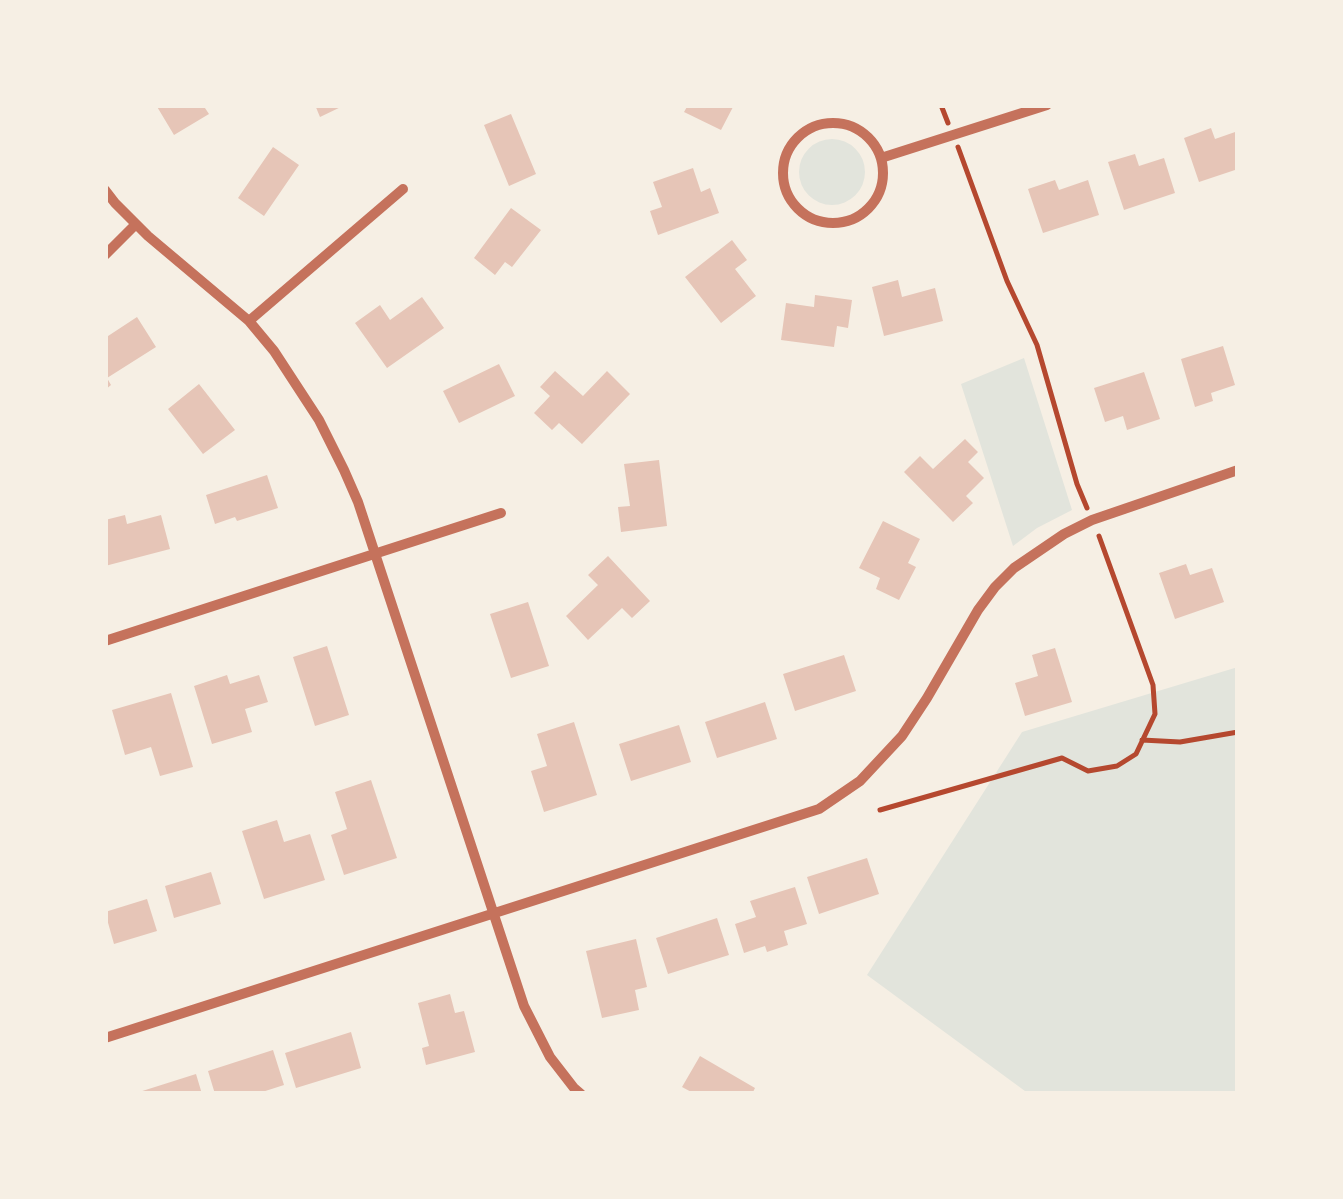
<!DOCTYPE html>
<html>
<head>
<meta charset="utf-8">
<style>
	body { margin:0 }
	#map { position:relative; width:1343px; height:1199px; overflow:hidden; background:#f6efe4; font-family:Roboto,sans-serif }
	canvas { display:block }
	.frame { position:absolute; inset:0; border:108px solid #f6efe4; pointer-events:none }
</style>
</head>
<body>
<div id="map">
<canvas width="1343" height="1199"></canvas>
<div class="frame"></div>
</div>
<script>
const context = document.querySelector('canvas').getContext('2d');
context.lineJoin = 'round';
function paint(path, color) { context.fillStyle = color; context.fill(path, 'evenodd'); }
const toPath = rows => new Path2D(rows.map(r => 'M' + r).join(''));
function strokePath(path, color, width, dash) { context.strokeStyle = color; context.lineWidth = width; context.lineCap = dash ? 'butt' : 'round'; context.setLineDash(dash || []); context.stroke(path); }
const green = toPath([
	'799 172a33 33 0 1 1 66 0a33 33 0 1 1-66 0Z',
	[1024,358,1072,510,1037,528,1013,546,961,384],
	[1238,667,1238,1094,1029,1094,867,975,1022,732]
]);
const building = toPath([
	[156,105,203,105,209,114,174,135],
	[315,105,345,105,320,117],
	[688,105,729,105,733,107,721,130,684,112],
	[511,114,536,174,509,186,484,125],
	[1211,128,1215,139,1238,131,1238,169,1199,182,1184,138],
	[273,147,299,165,264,216,238,198],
	[1135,154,1139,166,1164,158,1175,193,1124,210,1108,162],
	[693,168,701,192,710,188,719,213,658,235,650,211,662,207,653,182],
	[1055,180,1059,190,1088,180,1099,215,1043,233,1028,189],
	[511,208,541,230,512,267,505,262,495,275,474,258],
	[732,240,747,260,735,269,756,296,721,323,685,277],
	[898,280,902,297,935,288,943,321,884,336,872,287],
	[815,295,852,300,848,328,837,326,834,347,781,340,786,303,814,307],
	[422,297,444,328,387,368,355,323,380,305,390,320],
	[137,317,156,347,107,378,111,385,105,390,105,338],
	[1223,346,1235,385,1211,393,1213,401,1195,407,1181,359],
	[499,364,515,396,459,423,443,391],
	[555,371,583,396,607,371,630,394,582,444,559,423,552,430,534,413,550,396,540,387],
	[1144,372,1160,419,1127,430,1123,416,1105,422,1094,388],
	[199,384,235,430,203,454,168,409],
	[965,439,978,452,968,462,984,478,966,496,973,503,953,522,904,472,920,456,933,469],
	[659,460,667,526,621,532,618,507,630,506,624,464],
	[267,475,278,508,237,521,235,517,215,524,206,495],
	[125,515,127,524,161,515,170,549,105,566,105,520],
	[883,521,920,539,908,563,916,567,899,600,876,589,880,578,859,568],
	[608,556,650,601,632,618,622,608,588,640,566,616,598,585,588,575],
	[1186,564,1190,575,1212,568,1224,602,1175,619,1159,573],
	[528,602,549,666,511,678,490,614],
	[327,646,349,715,315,726,293,657],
	[1055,648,1072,702,1025,716,1015,683,1038,676,1032,655],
	[844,655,856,691,795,711,783,674],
	[227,675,230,684,259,675,268,702,245,709,252,732,212,744,194,686],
	[171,693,193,767,160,776,151,747,125,755,112,710],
	[765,702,777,739,717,758,705,722],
	[574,722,597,795,544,812,531,771,547,766,537,734],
	[679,725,691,762,631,781,619,744],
	[371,780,397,858,344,875,331,835,347,829,335,792],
	[277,820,284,842,310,834,325,880,264,899,242,831],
	[867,858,879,894,819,914,807,877],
	[211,872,221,904,174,918,165,886],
	[795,887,807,924,784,931,788,945,767,952,765,946,744,953,735,924,756,917,750,901],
	[147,899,157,931,114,944,105,912],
	[717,918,729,955,668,974,656,938],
	[636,939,647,987,635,990,639,1010,602,1018,586,951],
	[450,994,455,1013,464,1011,475,1052,426,1065,422,1048,429,1046,418,1003],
	[351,1032,361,1068,296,1088,285,1053],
	[273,1050,284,1085,256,1094,215,1094,208,1071],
	[700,1056,755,1088,752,1094,695,1094,682,1087],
	[196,1074,202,1094,136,1094,136,1093]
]);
const path = toPath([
	[941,105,948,123],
	[958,147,1007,281,1037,345,1077,484,1087,508],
	[1142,740,1180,742,1238,732],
	[880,810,1062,758,1088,771,1117,766,1136,754,1155,714,1153,685,1099,536]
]);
const minor = toPath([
	'783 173a50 50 0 1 1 100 0a50 50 0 1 1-100 0Z',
	[881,158,1047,105],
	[105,190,115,203,148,236,249,321,274,351,319,420,344,470,358,502,524,1006,550,1057,574,1088,581,1094],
	[105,255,136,224],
	[249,321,403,189],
	[105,641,501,513],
	[105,1038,819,809,860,781,902,736,927,698,978,610,995,587,1014,568,1064,534,1092,520,1238,470]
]);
paint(green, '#e2e4dc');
paint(building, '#e6c5b7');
strokePath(path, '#b5482f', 5);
strokePath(minor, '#c5725c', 10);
</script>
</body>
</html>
